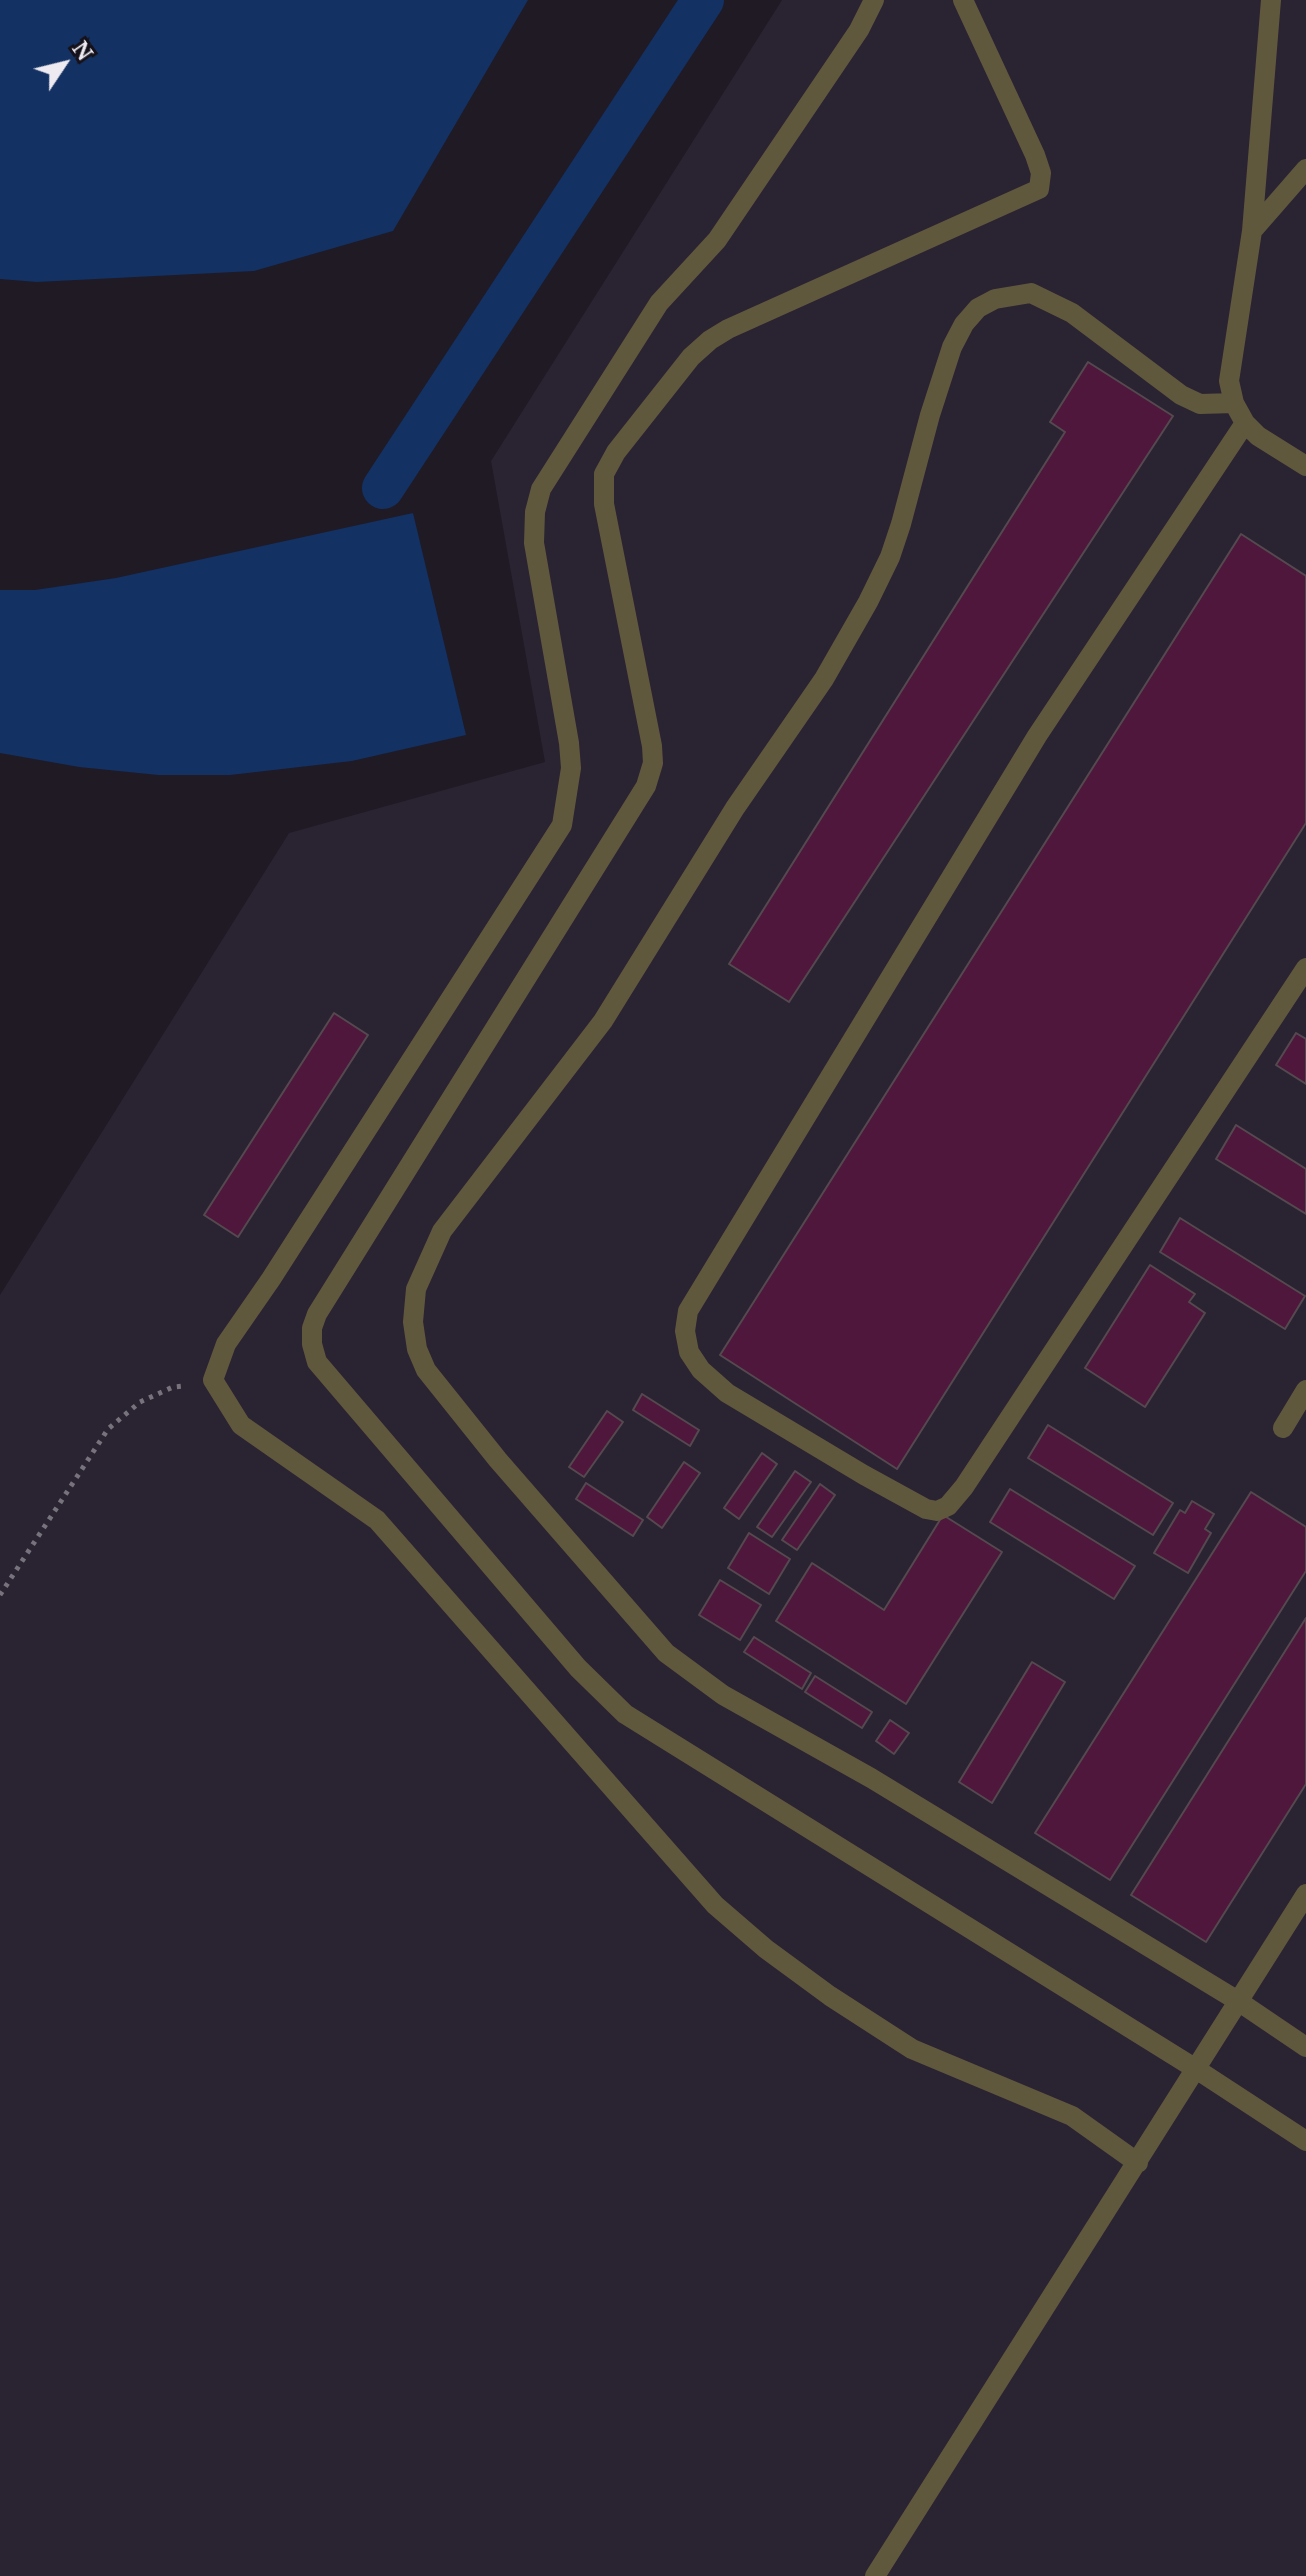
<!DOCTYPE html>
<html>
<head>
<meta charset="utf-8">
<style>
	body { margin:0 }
	#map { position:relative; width:1306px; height:2576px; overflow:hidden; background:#1f1a24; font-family:"Noto Serif",serif }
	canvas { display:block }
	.north { position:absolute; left:24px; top:24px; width:80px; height:80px; -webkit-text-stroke:6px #15111b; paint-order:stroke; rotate:55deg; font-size:22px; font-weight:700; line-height:32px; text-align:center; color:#edeaf1 }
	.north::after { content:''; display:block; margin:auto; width:28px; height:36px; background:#edeaf1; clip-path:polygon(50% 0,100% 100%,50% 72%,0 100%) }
</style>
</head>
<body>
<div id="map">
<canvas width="1306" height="2576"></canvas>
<div class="north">N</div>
</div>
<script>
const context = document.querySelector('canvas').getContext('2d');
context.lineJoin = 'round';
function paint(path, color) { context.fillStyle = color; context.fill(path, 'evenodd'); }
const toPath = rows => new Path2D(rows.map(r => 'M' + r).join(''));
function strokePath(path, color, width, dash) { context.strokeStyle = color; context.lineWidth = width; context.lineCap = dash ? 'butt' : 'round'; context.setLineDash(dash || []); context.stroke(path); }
const built = toPath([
	[782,0,1306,0,1306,2576,0,2576,0,1295,289,833,545,762,491,461]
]);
const water = toPath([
	[0,0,528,0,393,231,254,271,37,282,0,279],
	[413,513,466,735,352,761,230,775,158,775,79,767,0,753,0,590,35,590,116,578]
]);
const canal = toPath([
	[383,488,703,0]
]);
const building = toPath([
	[1088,362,1173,416,789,1002,729,964,1065,432,1050,422,1088,362],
	[1241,534,1306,576,1306,823,897,1469,720,1355,1241,534],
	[334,1013,368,1035,238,1237,204,1215,334,1013],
	[1296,1033,1306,1039,1306,1084,1276,1065,1296,1033],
	[1236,1125,1306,1169,1306,1214,1216,1159,1236,1125],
	[1180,1218,1305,1296,1285,1329,1160,1252,1180,1218],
	[1150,1265,1195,1294,1189,1302,1205,1313,1145,1407,1085,1368,1150,1265],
	[642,1394,699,1430,690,1446,633,1410,642,1394],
	[607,1411,623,1422,584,1477,569,1467,607,1411],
	[1048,1425,1173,1503,1153,1535,1028,1458,1048,1425],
	[762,1453,777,1464,739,1519,724,1508,762,1453],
	[684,1462,700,1473,662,1528,647,1517,684,1462],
	[795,1471,811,1482,772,1537,757,1527,795,1471],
	[586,1483,643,1520,633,1536,576,1499,586,1483],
	[820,1484,835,1495,797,1550,782,1540,820,1484],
	[1010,1489,1135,1566,1114,1599,990,1522,1010,1489],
	[1251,1492,1306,1527,1306,1571,1110,1880,1035,1833,1251,1492],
	[1192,1501,1214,1514,1205,1529,1211,1533,1188,1573,1154,1553,1180,1510,1185,1513,1192,1501],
	[943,1515,1002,1552,906,1704,776,1621,812,1563,884,1610,943,1515],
	[749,1533,790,1559,769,1594,728,1568,749,1533],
	[720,1580,761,1605,740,1640,699,1615,720,1580],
	[1306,1618,1306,1784,1206,1942,1131,1895,1306,1618],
	[754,1637,811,1673,802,1689,744,1652,754,1637],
	[1032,1662,1065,1682,992,1803,959,1782,1032,1662],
	[815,1676,872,1712,862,1728,805,1692,815,1676],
	[890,1720,909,1733,894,1754,876,1741,890,1720]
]);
const path = toPath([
	[0,1595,108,1429,140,1402,173,1387,184,1386]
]);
const lane = toPath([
	[874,0,859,30,717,240,659,303,541,489,535,512,534,543,569,743,571,768,562,825,271,1279,226,1344,213,1380,241,1425,377,1520,715,1905,766,1949,830,1996,912,2049,1072,2116,1138,2163],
	[963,0,1035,155,1041,173,1039,189,728,329,710,340,691,357,616,452,604,474,604,504,652,746,653,763,646,786,317,1314,312,1328,312,1344,317,1362,578,1668,625,1714,1196,2069,1306,2141],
	[1271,0,1252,231,1229,381,1234,403,1245,423,1258,436,1306,466],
	[1252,231,1306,169],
	[1234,403,1200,404,1181,395,1072,313,1031,293,995,299,978,308,964,324,952,347,930,415,901,524,890,557,868,602,824,679,735,808,603,1021,442,1231,416,1289,413,1322,417,1349,426,1370,498,1460,666,1653,723,1695,871,1778,1238,2001,1306,2047],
	[1245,423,1037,736,688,1311,685,1331,689,1352,701,1370,727,1393,864,1475,926,1509,937,1511,948,1506,964,1487,1306,968],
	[1283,1428,1306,1390],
	[875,2576,1306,1894]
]);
paint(built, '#2a2332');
paint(water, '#133162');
strokePath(canal, '#133162', 42);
paint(building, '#4e173b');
strokePath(building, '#554950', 2);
strokePath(path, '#77737c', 5, [4, 6]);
strokePath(lane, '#60583d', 20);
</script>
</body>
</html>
